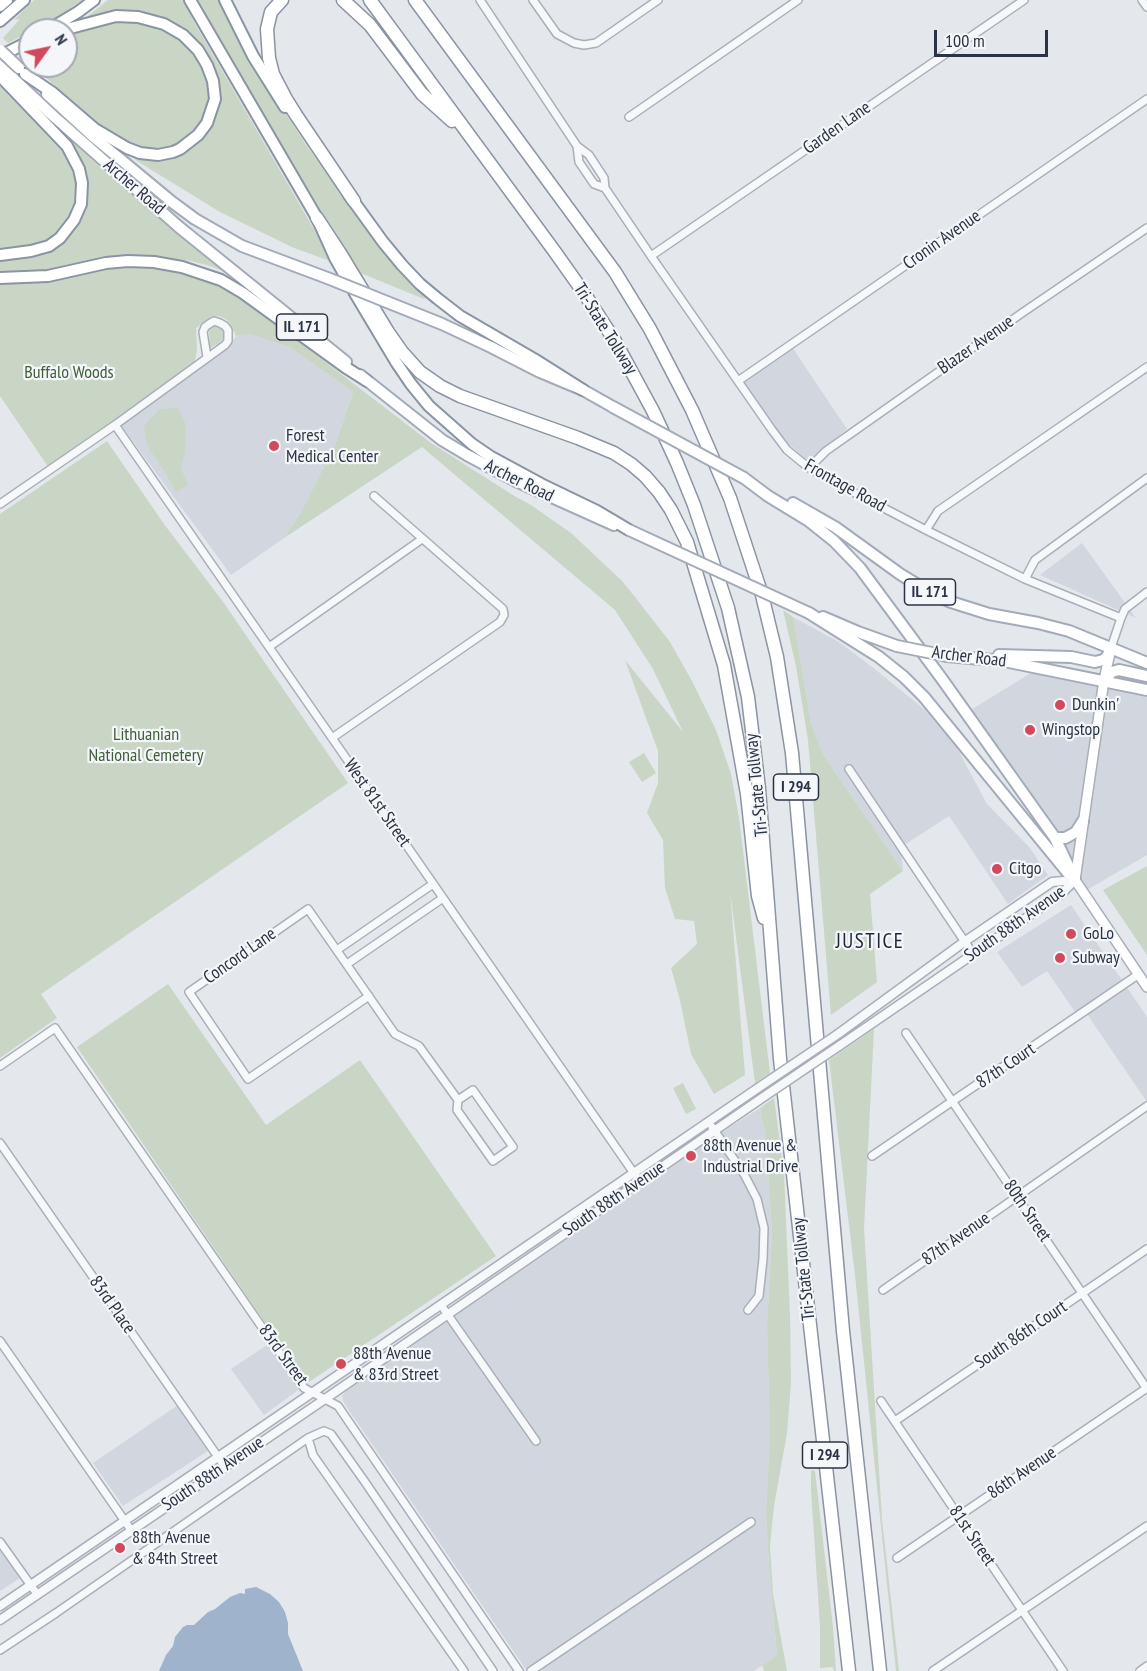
<!DOCTYPE html>
<html>
<head>
<meta charset="utf-8">
<style>
	body { margin:0 }
	#map { position:relative; width:1147px; height:1671px; overflow:hidden; background:#e4e7ec; font-family:"PT Sans Narrow",sans-serif }
	canvas { display:block }
	.north { position:absolute; left:18px; top:18px; width:60px; height:60px; box-sizing:border-box; background:#f4f6f9; border:2px solid #a4a8b1; border-radius:50%; rotate:57deg; font-size:16px; font-weight:700; line-height:24px; text-align:center; color:#2b3445 }
	.north::after { content:''; display:block; margin:auto; width:21px; height:27px; background:#d1495b; clip-path:polygon(50% 0,100% 100%,50% 72%,0 100%) }
	.scale { position:absolute; left:934px; top:30px; width:114px; height:27px; box-sizing:border-box; border:3px solid #2b3445; border-top:0; padding-left:8px; font-size:18px; line-height:21px; white-space:nowrap; color:#2b3445; -webkit-text-stroke:4px #f4f6f9; paint-order:stroke }
</style>
</head>
<body>
<div id="map">
<canvas width="1147" height="1671"></canvas>
<div class="north">N</div>
<div class="scale">100 m</div>
</div>
<script>
const context = document.querySelector('canvas').getContext('2d');
context.lineJoin = 'round';
function paint(path, color) { context.fillStyle = color; context.fill(path, 'evenodd'); }
const toPath = rows => new Path2D(rows.map(r => 'M' + r).join(''));
function strokePath(path, color, width, dash) { context.strokeStyle = color; context.lineWidth = width; context.lineCap = dash ? 'butt' : 'round'; context.setLineDash(dash || []); context.stroke(path); }
function label(font, color, halo, rows, align = 'center') {
  context.font = font + ' "PT Sans Narrow",sans-serif'; context.lineWidth = 4.5; context.setLineDash([]); context.textBaseline = 'middle'; context.strokeStyle = halo; context.fillStyle = color; for (const [text, x, y, turn = 0] of rows) {
    context.save(); context.translate(x, y); context.rotate((+turn || 0) * Math.PI / 180); context.textAlign = isNaN(turn) ? turn : align; if (halo) context.strokeText(text, 0, 0); context.fillText(text, 0, 0); context.restore();
  }
}
const built = toPath([
	[250,334,289,347,353,392,335,445,301,512,284,538,231,575,121,425,229,347,236,336],
	[792,347,847,429,807,461,783,438,743,382],
	[1082,543,1136,618,1040,575],
	[793,617,839,642,876,670,925,710,957,748,987,804,1030,848,1048,875,1008,904,949,816,901,847,903,871,824,756,811,723],
	[1039,668,1101,682,1074,871,969,711],
	[1107,683,1147,692,1147,855,1085,891,1078,881],
	[1071,905,1147,1017,1147,1102,1087,1014,1080,1019,1047,971,1022,987,997,952],
	[760,1108,766,1138,772,1233,767,1326,770,1435,766,1513,769,1566,777,1655,754,1671,527,1671,344,1403,342,1396,347,1390,646,1185,691,1152],
	[276,1339,309,1382,264,1415,231,1369],
	[178,1405,208,1451,123,1506,93,1463],
	[0,1549,20,1578,0,1591]
]);
const green = toPath([
	[34,0,82,0,64,13,34,30,30,30,30,32,8,43,3,38,20,19,14,20],
	[108,0,184,0,194,22,333,262,294,248,220,212,137,161,130,154,172,157,189,150,203,139,212,124,218,107,219,89,216,71,207,54,192,35,179,26,161,17,141,12,123,11,88,18,88,16],
	[196,0,221,0,238,37,263,79,309,149,342,193,427,295,424,299,358,272,259,110],
	[122,21,140,22,156,26,170,32,190,49,204,70,209,89,206,113,196,131,179,144,168,148,156,150,143,149,127,142,109,132,85,113,33,66,66,66,66,36,104,23],
	[0,85,65,152,75,173,77,184,75,205,70,216,56,234,47,240,32,246,0,251],
	[68,138,113,179,116,179,176,232,228,273,210,266,191,261,157,257,129,258,53,271,0,274,0,261,32,256,74,226,82,163,78,154,66,140],
	[125,265,175,268,229,288,431,443,516,497,531,505,571,533,622,581,635,597,670,642,692,681,716,730,731,774,739,818,770,1073,755,1083,730,891,745,1075,714,1094,691,1054,680,1000,671,968,697,944,694,921,675,919,665,888,663,840,647,813,658,783,658,751,625,660,683,732,653,669,615,610,422,447,284,538,301,512,335,445,353,392,289,347,250,334,236,336,229,322,224,318,219,316,211,317,196,328,197,349,195,361,189,368,49,468,0,396,0,282],
	[218,324,225,333,225,337,219,343,210,348,209,329,213,325],
	[178,408,186,425,185,452,181,469,188,485,176,492,165,472,148,447,144,426,160,409],
	[107,441,164,524,221,599,348,783,41,994,57,1018,0,1058,0,514],
	[783,610,793,617,811,723,824,756,903,871,870,894,877,982,831,1015,808,740,796,666],
	[644,753,656,773,642,782,629,762],
	[1147,866,1147,955,1103,890],
	[168,984,266,1125,360,1060,496,1256,309,1382,276,1339,77,1047],
	[874,1029,864,1228,882,1519,899,1671,896,1671,855,1275,829,1060],
	[683,1083,696,1109,686,1114,673,1088],
	[774,1098,784,1173,790,1315,791,1383,787,1433,774,1506,770,1546,773,1594,787,1671,764,1671,763,1666,760,1667,777,1655,769,1566,766,1513,770,1435,767,1326,772,1233,766,1138,760,1108],
	[811,1470,815,1471,833,1627,836,1671,834,1671,833,1667,820,1668,820,1627,811,1489]
]);
const water = toPath([
	[256,1587,270,1594,279,1602,285,1612,288,1623,288,1634,303,1671,159,1671,166,1655,173,1646,175,1637,183,1627,187,1625,194,1625,208,1612,215,1609,230,1597,240,1593,245,1594,245,1589]
]);
const minor = toPath([
	[480,0,577,146,589,155,604,178,605,188,651,256,772,430,787,450,809,468,830,480,926,530,1025,579,1121,618],
	[533,0,557,34,574,43,584,45,596,43,658,0],
	[1142,0,1147,7],
	[629,117,798,0],
	[577,146,579,162,594,184,605,188],
	[651,256,1024,0],
	[738,381,1147,99],
	[115,425,640,1182],
	[809,468,826,451,1022,313,1147,228],
	[0,504,115,425,225,345,228,341,228,330,225,326,220,323,214,321,209,324,205,327,203,332,207,357],
	[926,530,938,511,1147,367],
	[1025,579,1035,560,1147,478],
	[269,647,422,539],
	[1111,648,1121,618,1125,609,1147,592],
	[332,738,500,622,504,615,503,609,374,496],
	[849,769,973,954],
	[337,950,433,884],
	[347,964,443,898],
	[369,996,248,1079,189,992,308,909,395,1034,419,1046,458,1100,457,1110,493,1161,513,1147,473,1090,458,1100],
	[906,1033,1147,1389],
	[0,1066,55,1028,304,1388,338,1406,519,1671],
	[712,1127,744,1174,757,1199,764,1228,763,1259,759,1296,748,1310],
	[0,1143,225,1467],
	[872,1156,1139,974],
	[883,1290,1147,1106],
	[441,1305,536,1441],
	[0,1341,131,1530],
	[881,1401,1063,1671],
	[895,1421,1147,1249],
	[308,1438,313,1455,464,1671],
	[0,1542,37,1594],
	[897,1558,1147,1388],
	[0,1650,56,1613,308,1438,324,1431,331,1434,365,1482,493,1671],
	[531,1671,751,1522],
	[933,1671,1147,1526],
	[1140,1671,1147,1666]
]);
const tertiary = toPath([
	[838,1034,964,942,1052,882,1075,880],
	[839,1046,1061,894,1075,880],
	[0,1606,758,1088],
	[0,1620,325,1399,759,1100]
]);
const secondary = toPath([
	[1110,653,1104,680,1075,880,1147,987]
]);
const primary = toPath([
	[0,66,51,114,179,227,346,362],
	[47,94,96,139,172,202,195,219,242,246,330,279],
	[387,302,442,324,491,347,540,372,583,390,613,407],
	[360,375,442,440,467,455,516,481,614,525],
	[744,478,768,496,809,521,834,541,860,568,942,679,1055,838,1075,880],
	[793,503,835,527,900,574,931,593,951,602,989,614,1038,623,1069,631,1147,663],
	[809,613,879,657,904,677,924,697,1068,873],
	[823,617,858,632,897,646],
	[999,655,1071,657,1095,662,1103,660,1107,657,1111,648],
	[947,656,1004,661,1147,690],
	[1104,680,1112,672,1119,670,1147,676],
	[1055,838,1065,838,1069,836,1076,832,1083,821]
]);
const trunk = toPath([
	[190,0,317,218,335,258,356,295,396,362,411,384,429,406,472,444,491,457,541,484,597,511,629,530],
	[225,0,253,56,285,107],
	[0,6,7,0],
	[0,21,24,0],
	[48,30,78,12,94,0],
	[0,56,30,41],
	[25,74,53,93,95,129,127,148,140,153,158,155,173,152,180,149,198,135,207,123,215,99,213,81,207,65,198,50,183,35,164,24,138,17,116,16,63,30],
	[0,76,67,146,79,169,82,183,81,204,74,220,60,238,49,246,31,251,0,255],
	[349,195,383,242,402,265,420,284,438,299,460,316,534,359,583,390],
	[0,278,48,276,106,263,128,261,154,262,182,267,221,280,243,293,345,367,367,381]
]);
const motorway = toPath([
	[282,0,271,12,267,29,269,58,273,74,286,99,296,115,354,201],
	[343,0,370,25,422,94,452,121],
	[370,0,555,252,584,293,615,341,653,411,677,463,694,505,728,608,748,697,759,789,780,1059,849,1671],
	[415,0,615,272,650,329,692,410,730,498,762,595,777,657,792,753,843,1331,880,1671],
	[317,218,340,253,388,332,402,352,420,372,440,386,460,396,578,438,614,453,631,464,645,476,659,492,671,510,687,542,724,665,747,794,758,896,764,918]
]);
const tertiaryBridge = toPath([
	[758,1088,838,1034],
	[759,1100,839,1046]
]);
const primaryBridge = toPath([
	[0,50,19,68],
	[330,279,387,302],
	[613,407,744,478],
	[629,530,809,613],
	[897,646,947,656]
]);
const markers = [
	[274,446,6,"#d1495b"],
	[1060,705,6,"#d1495b"],
	[1030,730,6,"#d1495b"],
	[997,869,6,"#d1495b"],
	[1071,934,6,"#d1495b"],
	[1060,958,6,"#d1495b"],
	[691,1156,6,"#d1495b"],
	[341,1364,6,"#d1495b"],
	[120,1548,6,"#d1495b"]
];
const shields = [
	[302,327,51],
	[930,592,51],
	[796,787,45],
	[825,1455,45]
];
const shieldNames = [
	["IL 171",302,327],
	["IL 171",930,592],
	["I 294",796,787],
	["I 294",825,1455]
];
const streetNames = [
	["Garden Lane",837,128,-35],
	["Archer Road",134,187,41],
	["Cronin Avenue",942,240,-35],
	["Tri-State Tollway",605,329,58],
	["Blazer Avenue",976,345,-35],
	["Archer Road",519,481,26],
	["Frontage Road",845,486,29],
	["Archer Road",969,657,7],
	["Tri-State Tollway",757,785,-96],
	["West 81st Street",377,803,55],
	["South 88th Avenue",1015,924,-35],
	["Concord Lane",240,956,-35],
	["87th Court",1006,1066,-34],
	["South 88th Avenue",614,1199,-34],
	["80th Street",1027,1211,56],
	["87th Avenue",956,1239,-35],
	["Tri-State Tollway",804,1269,-96],
	["83rd Place",112,1305,55],
	["South 86th Court",1021,1335,-34],
	["83rd Street",283,1355,54],
	["86th Avenue",1022,1473,-34],
	["South 88th Avenue",213,1474,-34],
	["81st Street",972,1536,56]
];
const parkNames = [
	["Buffalo Woods",69,373],
	["Lithuanian",146,735],
	["National Cemetery",146,756]
];
const poiNames = [
	["Forest",286,436],
	["Medical Center",286,457],
	["Dunkin'",1072,705],
	["Wingstop",1042,730],
	["Citgo",1009,869],
	["GoLo",1083,934],
	["Subway",1072,958],
	["88th Avenue &",703,1146],
	["Industrial Drive",703,1167],
	["88th Avenue",353,1354],
	["& 83rd Street",353,1375],
	["88th Avenue",132,1538],
	["& 84th Street",132,1559]
];
const quarterNames = [
	["JUSTICE",870,942]
];
paint(built, '#d2d6de');
paint(green, '#c9d6c5');
paint(water, '#9fb4cc');
strokePath(minor, '#a9aeb7', 10);
strokePath(tertiary, '#a9aeb7', 11);
strokePath(secondary, '#a9aeb7', 12);
strokePath(primary, '#a3abb8', 14);
strokePath(trunk, '#8b94a3', 14);
strokePath(motorway, '#8b94a3', 15);
strokePath(minor, '#f7f8fa', 7);
strokePath(tertiary, '#f7f8fa', 8);
strokePath(secondary, '#fff', 9);
strokePath(primary, '#fff', 10);
strokePath(trunk, '#fff', 10);
strokePath(motorway, '#fff', 12);
strokePath(tertiaryBridge, '#a9aeb7', 11, []);
strokePath(primaryBridge, '#a3abb8', 14, []);
strokePath(tertiaryBridge, '#f7f8fa', 8);
strokePath(primaryBridge, '#fff', 10);
for (const [x, y, r, color] of markers) { const dot = new Path2D(); dot.arc(x, y, r, 0, 2 * Math.PI); context.fillStyle = color; context.fill(dot); strokePath(dot, '#f4f6f9', 2); }
for (const [x, y, w] of shields) { const box = new Path2D(); box.roundRect(x - w / 2, y - 13, w, 26, 4.5); context.fillStyle = '#f4f6f9'; context.fill(box); strokePath(box, '#2b3445', 1.5); }
label('bold 16px', '#2b3445', null, shieldNames);
label('18px', '#2b3445', '#f4f6f9', streetNames);
label('18px', '#3f6138', '#f4f6f9', parkNames);
label('18px', '#2b3445', '#f4f6f9', poiNames, 'left');
context.letterSpacing = '1.5px';
label('21px', '#1d2536', '#f4f6f9', quarterNames);
context.letterSpacing = '0px';
</script>
</body>
</html>
